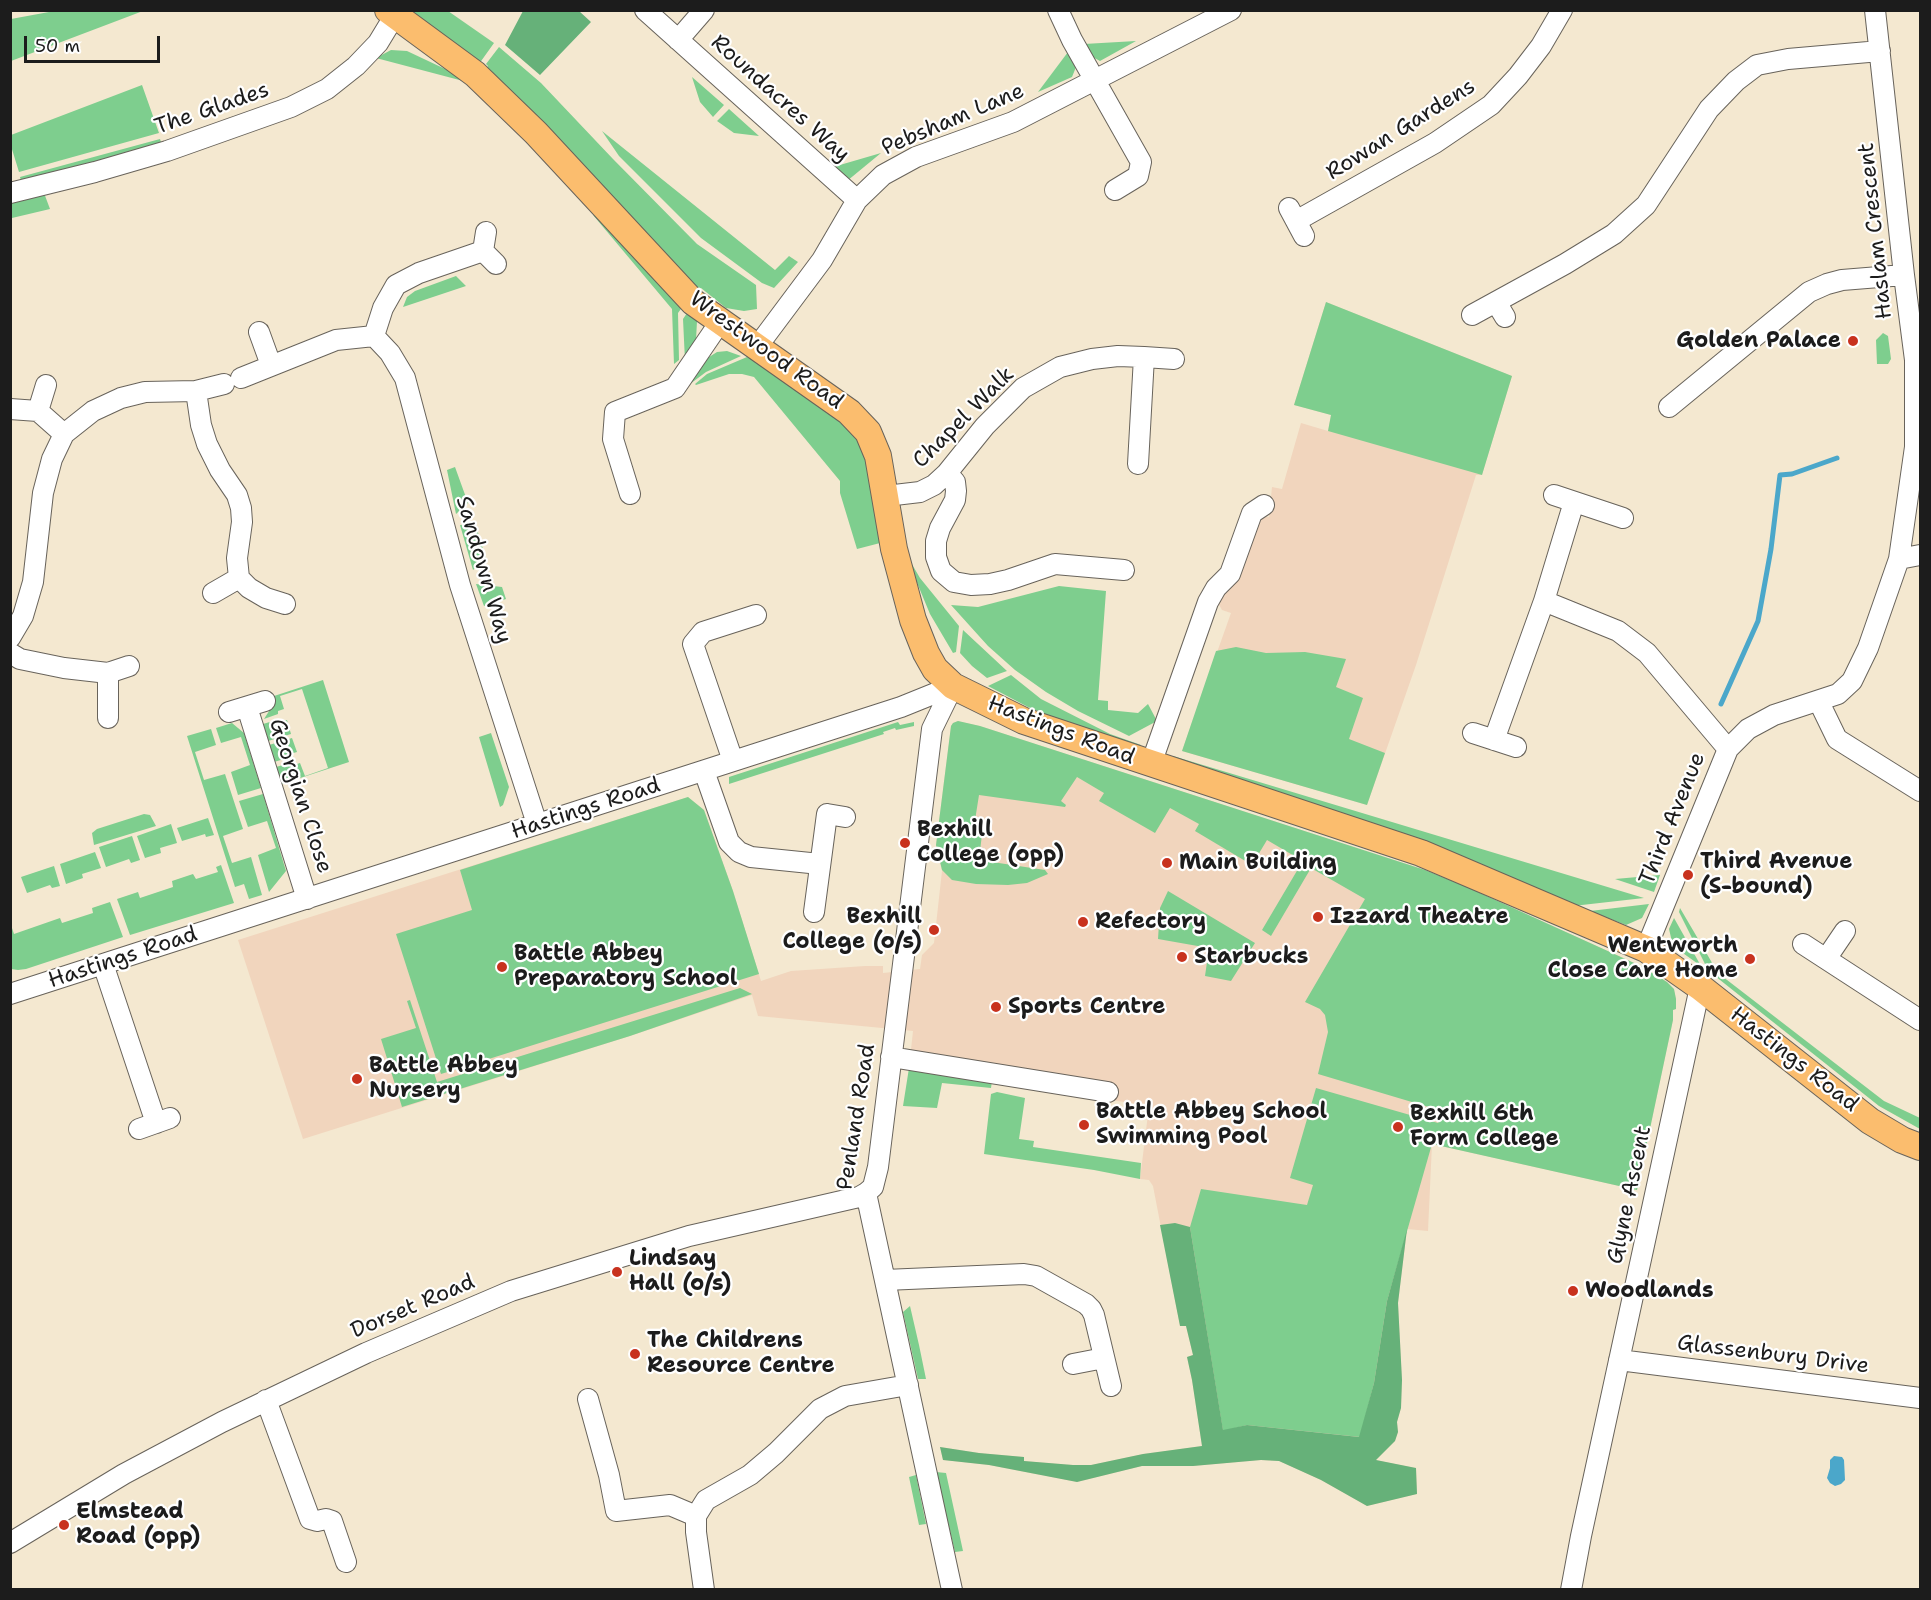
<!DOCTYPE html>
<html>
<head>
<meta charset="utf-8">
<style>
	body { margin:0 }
	#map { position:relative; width:1931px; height:1600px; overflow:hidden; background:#f4e8d0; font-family:"Shantell Sans",sans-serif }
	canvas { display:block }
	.frame { position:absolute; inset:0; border:12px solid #1c1c1c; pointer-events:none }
	.scale { position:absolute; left:24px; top:36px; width:136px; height:27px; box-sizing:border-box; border:3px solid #1c1c1c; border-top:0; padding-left:8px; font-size:18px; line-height:21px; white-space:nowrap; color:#1c1c1c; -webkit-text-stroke:4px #fff; paint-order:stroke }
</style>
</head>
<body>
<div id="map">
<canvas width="1931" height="1600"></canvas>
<div class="frame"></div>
<div class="scale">50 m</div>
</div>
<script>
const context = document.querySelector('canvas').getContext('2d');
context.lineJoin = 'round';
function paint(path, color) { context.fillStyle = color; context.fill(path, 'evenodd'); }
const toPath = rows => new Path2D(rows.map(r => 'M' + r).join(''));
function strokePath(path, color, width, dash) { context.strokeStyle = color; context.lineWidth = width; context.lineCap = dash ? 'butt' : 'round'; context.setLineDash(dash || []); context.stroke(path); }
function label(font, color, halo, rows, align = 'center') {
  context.font = font + ' "Shantell Sans",sans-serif'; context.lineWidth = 4.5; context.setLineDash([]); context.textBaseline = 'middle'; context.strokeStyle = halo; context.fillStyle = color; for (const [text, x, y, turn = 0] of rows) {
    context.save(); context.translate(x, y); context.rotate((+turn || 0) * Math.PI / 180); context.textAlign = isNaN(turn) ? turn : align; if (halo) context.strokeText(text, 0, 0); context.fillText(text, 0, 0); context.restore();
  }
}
const built = toPath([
	[1326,302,1512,376,1482,475,1476,475,1416,665,1367,805,1182,751,1231,613,1222,610,1218,603,1236,577,1254,522,1261,516,1269,517,1272,487,1282,489,1301,423,1328,431,1331,415,1294,405],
	[958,721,980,726,1425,870,1469,888,1643,967,1667,982,1674,989,1676,999,1676,1009,1673,1010,1673,1020,1637,1190,1432,1144,1428,1231,1407,1229,1398,1303,1402,1380,1401,1408,1397,1422,1398,1432,1395,1441,1376,1460,1416,1468,1417,1494,1367,1506,1321,1480,1279,1461,1261,1460,1193,1466,1142,1466,1077,1482,989,1465,943,1460,940,1447,979,1453,1024,1457,1024,1461,1073,1465,1091,1465,1143,1454,1202,1446,1192,1380,1187,1357,1193,1355,1186,1326,1180,1326,1153,1186,1149,1180,1140,1179,1149,1106,909,1068,913,1031,758,1016,752,995,630,1036,303,1139,238,940,688,797,704,810,733,891,761,981,791,971,865,966,883,966,883,973,920,969,922,955,934,943,942,871,936,845,951,726,953,723]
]);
const green = toPath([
	[80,11,143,11,11,61,11,19,49,12],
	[407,11,448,11,494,43,479,64,428,23],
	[1136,41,1100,61,1089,55,1084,44],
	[499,47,541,83,613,159,697,244,756,285,757,309,744,311,726,308,701,288,697,291,485,70,488,66,486,64],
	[391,50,407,51,460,76,467,82,376,58],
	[1068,52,1076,67,1072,77,1038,92],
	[692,77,724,105,713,117,700,102],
	[142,85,159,133,19,172,11,146,11,135],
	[729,109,759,136,734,133,717,121],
	[602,131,775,270,789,256,798,262,774,288,762,283,701,238,619,156],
	[160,139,162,145,21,181,20,177],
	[881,153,847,181,833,167],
	[44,193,50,209,12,218,10,201],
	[593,215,597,217,683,306,678,313,679,360,674,364,672,309],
	[456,276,466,286,403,307,407,297,415,291],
	[1326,302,1512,376,1482,475,1328,431,1331,415,1294,405],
	[689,310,697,321,696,340,693,350,685,361,683,319],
	[1883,333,1888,336,1891,359,1888,364,1877,364,1876,340],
	[727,351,741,356,706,372,690,384,689,382,706,359,717,352],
	[747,357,763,364,843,417,861,440,871,462,884,542,857,549,840,493,840,481,754,377,742,374,729,374,696,385,695,384,707,374],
	[455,467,468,503,456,514,447,470],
	[460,525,476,526,486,559,473,570],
	[903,549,920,578,959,626,956,652,953,653,930,614],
	[476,584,502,587,506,599,484,606],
	[1059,586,1106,591,1098,700,1108,701,1108,710,1138,713,1148,704,1157,721,1129,736,1078,711,1046,692,1015,670,988,646,951,605,978,607],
	[963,630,1007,671,987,678,972,666,960,653],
	[1236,647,1266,653,1305,652,1346,659,1336,687,1363,698,1349,739,1385,753,1367,805,1182,751,1216,651],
	[1011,675,1041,699,1110,734,1141,745,1128,748,1028,707,988,686],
	[323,680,349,762,282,784,276,767,293,762,294,765,300,763,305,776,328,768,302,689,280,696,284,709,278,711,278,714,264,719,271,708,271,697],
	[280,719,281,722,287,720,291,734,268,741,263,724],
	[958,721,980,726,1425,870,1469,888,1643,967,1667,982,1674,989,1676,999,1676,1009,1673,1010,1673,1020,1637,1190,1432,1144,1387,1301,1374,1383,1360,1437,1247,1425,1223,1431,1190,1227,1201,1189,1307,1205,1313,1185,1290,1178,1316,1088,1438,1123,1442,1111,1318,1074,1328,1032,1325,1015,1320,1009,1305,1002,1365,899,1311,868,1271,936,1262,930,1298,869,1291,865,1296,857,1267,840,1252,865,1195,831,1199,824,1170,808,1155,833,1099,801,1104,793,1077,777,1061,801,1066,805,1065,807,979,795,973,833,982,834,979,860,1045,870,1048,874,1027,883,1008,885,976,884,952,880,942,870,936,845,951,726,953,723],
	[898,722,900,725,914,722,914,726,896,730,895,728,883,732,884,734,729,784,729,777],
	[232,723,244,733,261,788,238,795,231,772,250,765,241,737,221,743,216,728],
	[211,729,216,745,195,752,204,780,225,774,243,829,223,836,232,863,251,857,262,895,249,899,244,884,235,887,187,736],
	[491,733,509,787,503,805,500,807,479,737],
	[292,738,297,752,290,754,291,757,274,762,269,745],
	[1173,756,1644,898,1573,906,1171,763],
	[263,794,286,871,269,892,258,855,276,848,267,821,248,827,239,801],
	[688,797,704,810,733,891,759,974,441,1074,396,934,472,910,460,870],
	[144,814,150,815,156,826,94,845,92,833,97,829],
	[208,818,214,835,206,837,205,834,182,841,177,828],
	[171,824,177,843,160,848,161,853,145,858,137,836],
	[132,836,140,860,131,863,129,859,106,867,99,847],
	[95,852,101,868,82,874,83,878,66,884,60,864],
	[221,865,234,903,130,935,117,899,138,892,140,898,173,887,172,881,193,874,196,879,218,872,216,867],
	[54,866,60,886,52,888,50,885,27,893,21,877],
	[1660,875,1654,892,1615,879],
	[1168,891,1255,943,1231,981,1205,976,1209,948,1158,939,1160,908],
	[110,902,123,937,26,969,18,970,11,969,11,925,14,934,60,918,62,923,93,913,92,908],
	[1649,904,1642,918,1626,925,1590,911],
	[1680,908,1718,973,1884,1101,1920,1118,1920,1129,1879,1106,1715,976,1707,968,1679,912],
	[1674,918,1701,966,1673,946,1669,929],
	[740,988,752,994,630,1036,402,1107,381,1039,416,1028,407,1001,410,1000,437,1082],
	[909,1068,992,1081,991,1088,942,1083,937,1108,903,1106],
	[997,1092,1025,1098,1019,1139,1034,1141,1033,1147,1141,1163,1140,1179,1094,1170,984,1154,991,1094],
	[910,1306,919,1345,926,1379,918,1379,903,1312],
	[936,1472,946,1473,963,1551,955,1552],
	[916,1475,926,1524,919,1525,909,1477]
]);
const forest = toPath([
	[523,11,579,11,591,22,540,75,505,45],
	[1175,1223,1190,1227,1223,1430,1247,1425,1359,1437,1374,1383,1387,1301,1407,1229,1398,1303,1402,1380,1401,1408,1397,1422,1398,1432,1395,1441,1376,1460,1416,1468,1417,1494,1367,1506,1321,1480,1279,1461,1261,1460,1193,1466,1142,1466,1077,1482,989,1465,943,1460,940,1447,979,1453,1024,1457,1024,1461,1073,1465,1091,1465,1143,1454,1202,1446,1192,1380,1187,1357,1193,1355,1186,1326,1180,1326,1160,1225]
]);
const water = toPath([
	[1834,1456,1842,1457,1844,1460,1845,1480,1841,1484,1835,1486,1830,1483,1827,1478,1830,1468,1830,1460]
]);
const stream = toPath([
	[1721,704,1758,621,1771,549,1780,475,1792,474,1837,458]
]);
const minor = toPath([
	[645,10,857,200],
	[1058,10,1072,40,1141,162,1138,176,1115,190],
	[678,40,704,10],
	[10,193,95,172,167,151,291,107,327,89,356,66,378,43,395,15],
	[1289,208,1304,236],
	[1296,221,1435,143,1491,105,1518,76,1541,46,1562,10],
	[486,232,483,251,496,264],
	[1496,302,1505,317],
	[1472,315,1565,264,1614,234,1646,205,1709,109,1736,81,1757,65,1788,59,1880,51],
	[259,332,271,365],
	[374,336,390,353,405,378,460,585,537,824],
	[757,347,822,260,857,200,883,175,916,157,1013,122,1231,10],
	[241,378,336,340,374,336,383,308,396,285,419,273,483,251],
	[196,391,201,425,207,444,220,470,237,495,241,508,242,522,237,558,239,578,249,588,266,598,285,604],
	[1669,407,1809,292,1827,284,1842,280,1904,275],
	[10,409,38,411,64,434],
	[38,411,46,385],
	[1138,464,1144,357,1174,359],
	[947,473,955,482,956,491,955,500,940,528,936,541,936,557,941,571,954,582,971,585,990,584,1008,580,1055,564,1124,570],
	[630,494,613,439,615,412,675,388,720,322],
	[1554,495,1623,518],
	[886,496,920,492,934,485,947,473,985,426,1023,388,1060,367,1092,359,1118,356,1144,357],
	[1899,559,1920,555],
	[213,593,239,578],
	[1544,601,1618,631,1647,653,1728,749],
	[10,638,23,616,33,582,43,493,52,459,64,434,93,411,121,398,145,392,196,391,224,384],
	[10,653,20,659,64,668,108,673,129,666],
	[108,673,108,718],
	[1819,702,1837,739,1920,791],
	[247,707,307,899],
	[229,712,265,701],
	[1473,733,1516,747],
	[1494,740,1544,601,1574,502],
	[733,761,693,644,703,632,756,615],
	[1151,764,1208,602,1216,588,1230,574,1252,513,1264,505],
	[704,771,729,842,739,852,751,857,820,864],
	[814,912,827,814,845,817],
	[1803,944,1920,1020],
	[1646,949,1728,749,1748,729,1774,715,1838,694,1852,681,1868,648,1899,559,1915,447,1915,360,1904,275,1875,10],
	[1826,959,1845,931],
	[103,964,156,1123],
	[10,994,901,707,953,686],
	[891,1057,1108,1092],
	[139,1129,170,1118],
	[866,1193,952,1590],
	[885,1280,1024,1274,1036,1276,1086,1304,1091,1309,1094,1315,1111,1386],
	[1619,1360,1920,1398],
	[1073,1364,1104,1358],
	[588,1399,609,1475,616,1511,670,1505,696,1516],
	[266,1400,310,1519,317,1521,326,1519,332,1521,346,1562],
	[10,1543,124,1474,222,1422,366,1353,511,1291,689,1236,859,1197,866,1193,873,1187,878,1167,932,729,953,686],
	[704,1590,696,1532,696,1516,706,1500,750,1475,776,1453,820,1409,845,1396,908,1385],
	[1571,1590,1581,1536,1700,987]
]);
const major = toPath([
	[388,10,475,74,536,133,693,302,849,412,868,432,878,456,894,549,913,620,926,653,935,669,953,686,1024,721,1421,853,1646,949,1700,987,1870,1121,1902,1140,1920,1147]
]);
const markers = [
	[1853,341,6,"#c8321e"],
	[905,843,6,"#c8321e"],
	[1167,863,6,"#c8321e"],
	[1688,875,6,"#c8321e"],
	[1318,917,6,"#c8321e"],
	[1083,922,6,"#c8321e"],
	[934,930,6,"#c8321e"],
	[1182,957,6,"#c8321e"],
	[1750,959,6,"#c8321e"],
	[502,967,6,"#c8321e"],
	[996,1007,6,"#c8321e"],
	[357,1079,6,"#c8321e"],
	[1084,1125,6,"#c8321e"],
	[1398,1127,6,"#c8321e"],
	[617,1272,6,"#c8321e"],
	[1573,1291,6,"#c8321e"],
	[635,1354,6,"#c8321e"],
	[64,1525,6,"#c8321e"]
];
const streetNames = [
	["Roundacres Way",780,99,42],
	["The Glades",212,109,-19],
	["Pebsham Lane",953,120,-23],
	["Rowan Gardens",1401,130,-32],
	["Haslam Crescent",1876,231,-96],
	["Wrestwood Road",766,351,36],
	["Chapel Walk",964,418,-45],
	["Sandown Way",483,570,74],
	["Hastings Road",1061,731,21],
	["Georgian Close",300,796,72],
	["Hastings Road",586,809,-18],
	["Third Avenue",1673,819,-68],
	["Hastings Road",123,958,-18],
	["Hastings Road",1794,1060,38],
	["Penland Road",857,1117,-81],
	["Glyne Ascent",1630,1195,-78],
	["Dorset Road",413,1307,-23],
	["Glassenbury Drive",1773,1355,7]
];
const poiNames = [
	["Golden Palace",1841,341,"right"],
	["Bexhill",917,830],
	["College (opp)",917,855],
	["Third Avenue",1700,862],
	["(S-bound)",1700,887],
	["Main Building",1179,863],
	["Bexhill",922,917,"right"],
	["College (o/s)",922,942,"right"],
	["Izzard Theatre",1330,917],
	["Refectory",1095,922],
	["Wentworth",1738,946,"right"],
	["Close Care Home",1738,971,"right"],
	["Battle Abbey",514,954],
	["Preparatory School",514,979],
	["Starbucks",1194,957],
	["Sports Centre",1008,1007],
	["Battle Abbey",369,1066],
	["Nursery",369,1091],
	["Battle Abbey School",1096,1112],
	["Swimming Pool",1096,1137],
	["Bexhill 6th",1410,1114],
	["Form College",1410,1139],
	["Lindsay",629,1259],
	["Hall (o/s)",629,1284],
	["Woodlands",1585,1291],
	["The Childrens",647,1341],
	["Resource Centre",647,1366],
	["Elmstead",76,1512],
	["Road (opp)",76,1537]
];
paint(built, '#f1d5bd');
paint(green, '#7ece8e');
paint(forest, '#66b179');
paint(water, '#4ba7ca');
strokePath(stream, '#4ba7ca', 5);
strokePath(minor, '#68635b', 22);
strokePath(major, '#68635b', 28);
strokePath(minor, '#fff', 20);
strokePath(major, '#fbbd6e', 26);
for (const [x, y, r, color] of markers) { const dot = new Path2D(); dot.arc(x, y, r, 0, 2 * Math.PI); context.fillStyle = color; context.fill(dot); strokePath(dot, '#fff', 2); }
label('22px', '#1c1c1c', '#fff', streetNames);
label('bold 22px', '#1c1c1c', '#fff', poiNames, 'left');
</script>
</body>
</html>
